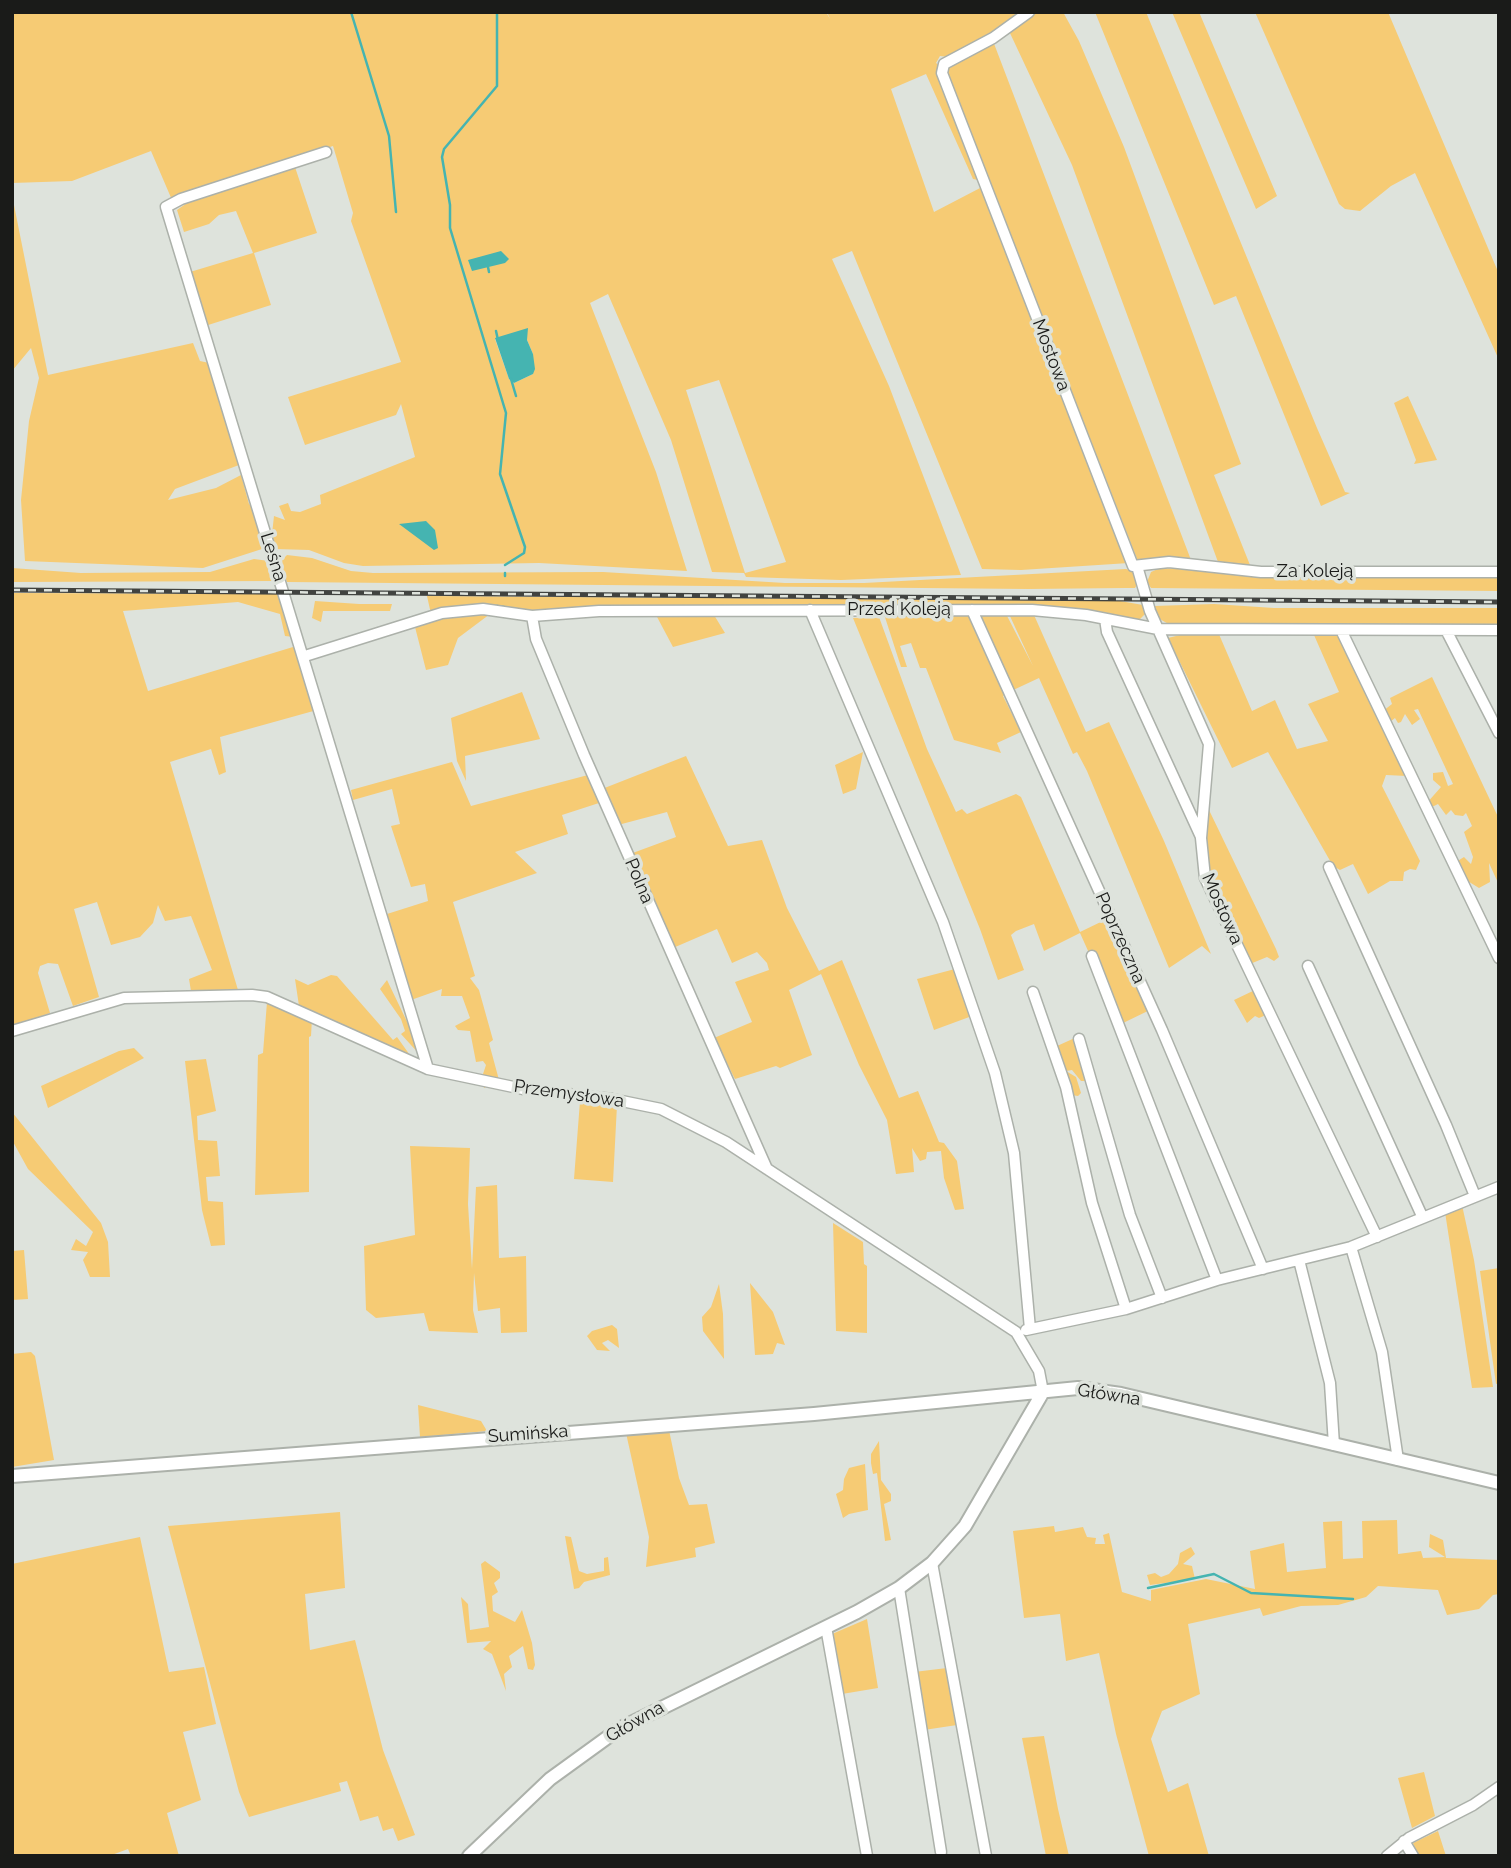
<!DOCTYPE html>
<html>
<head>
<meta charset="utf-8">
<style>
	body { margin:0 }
	#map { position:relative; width:1511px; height:1868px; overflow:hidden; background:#dee3dc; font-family:Raleway,sans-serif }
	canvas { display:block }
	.frame { position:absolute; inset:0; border:14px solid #1a1b19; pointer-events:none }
</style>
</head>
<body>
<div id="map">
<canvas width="1511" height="1868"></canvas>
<div class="frame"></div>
</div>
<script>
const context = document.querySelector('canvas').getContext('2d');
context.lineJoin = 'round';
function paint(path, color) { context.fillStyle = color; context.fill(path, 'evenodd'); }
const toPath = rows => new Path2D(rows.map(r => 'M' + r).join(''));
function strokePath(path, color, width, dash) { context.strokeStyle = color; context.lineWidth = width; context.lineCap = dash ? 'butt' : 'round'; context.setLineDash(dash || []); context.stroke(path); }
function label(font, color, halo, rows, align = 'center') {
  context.font = font + ' Raleway,sans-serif'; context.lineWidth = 7; context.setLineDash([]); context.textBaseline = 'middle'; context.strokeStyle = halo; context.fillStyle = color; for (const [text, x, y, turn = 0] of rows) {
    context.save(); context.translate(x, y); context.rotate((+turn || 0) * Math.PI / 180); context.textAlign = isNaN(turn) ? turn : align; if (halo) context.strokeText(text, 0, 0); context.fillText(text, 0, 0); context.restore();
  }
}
const green = toPath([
	[12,12,826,12,830,19,827,12,1026,12,1005,28,949,57,940,56,936,63,941,67,978,180,973,179,926,74,891,89,934,212,982,187,1129,563,1021,570,982,569,852,251,832,259,889,386,961,575,841,580,746,577,744,573,712,572,671,440,608,294,590,303,656,472,687,571,539,563,363,566,344,563,309,550,275,549,271,543,274,516,285,520,279,506,288,503,291,511,300,512,321,504,320,495,415,457,401,404,396,415,305,445,288,397,401,362,351,221,353,213,333,146,172,200,151,151,72,181,12,183],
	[508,335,527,340,533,354,533,374,514,383,509,379,495,339],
	[719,380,786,562,745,573,686,390],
	[1038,12,1063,12,1079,41,1124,147,1241,464,1214,475,1250,565,1218,562,1072,165,1009,31],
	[1095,12,1146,12,1317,428,1345,492,1350,493,1321,506,1236,296,1214,305],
	[1172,12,1199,12,1277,196,1256,209],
	[1255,12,1388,12,1499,274,1499,360,1415,173,1391,186,1360,211,1345,209,1339,204],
	[993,41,1191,560,1137,559,946,70],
	[295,167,317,233,254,253,271,305,205,326,190,272,253,253,236,211,219,215,209,224,184,232,177,210,187,203],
	[12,195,48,375,193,343,200,361,209,363,239,465,175,489,168,500,216,488,241,475,249,504,254,508,266,544,262,549,203,568,25,561,21,500,29,421,39,378,31,348,12,371],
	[1408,396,1437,460,1414,464,1416,460,1394,403],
	[287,555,312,558,351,571,373,573,603,572,785,583,864,583,1126,569,1132,571,1138,583,1135,588,1125,588,1028,589,287,582,279,563],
	[254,559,269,561,275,581,12,582,12,568,81,573,210,572],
	[1160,568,1307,576,1499,577,1499,591,1151,588,1147,582,1151,572],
	[12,593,281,594,294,637,285,636,280,614,238,602,123,611,148,691,293,647,297,650,317,710,220,737,226,772,219,775,211,749,170,762,238,990,191,991,189,979,212,970,191,916,165,921,158,905,153,923,140,937,111,945,97,902,74,909,99,997,73,1006,58,964,48,963,40,966,38,973,50,1013,12,1027],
	[427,596,1120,601,1143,605,1146,613,1136,623,1098,614,858,607,705,606,555,612,509,609,431,614],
	[315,601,359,604,392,604,390,611,323,611,321,622,312,618],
	[1214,604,1274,608,1499,608,1499,628,1172,626,1158,618,1154,606],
	[883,611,969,615,1007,693,1003,696,1021,732,997,743,1001,753,954,740,926,668,920,668,911,643,900,646,907,667,901,667],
	[471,612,490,614,458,638,448,665,426,670,415,627,383,636,441,617],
	[1005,612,1033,666,1009,614,1034,615,1086,732,1109,722,1164,841,1211,954,1202,946,1169,968,1087,771,1077,752,1073,754,1039,678,1009,692,980,618,987,613],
	[656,615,714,615,725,633,673,647],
	[879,617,927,749,956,812,962,809,967,814,1016,794,1021,797,1080,932,1111,917,1152,1009,1121,1024,1080,933,1044,951,1034,924,1016,931,1011,935,1024,970,998,980,980,929,853,618],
	[1192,632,1218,632,1252,711,1275,700,1297,749,1328,741,1308,704,1339,692,1314,635,1339,635,1407,776,1386,775,1382,786,1420,861,1416,870,1410,869,1404,872,1403,881,1390,881,1368,894,1353,864,1340,870,1333,866,1268,752,1232,768,1168,638],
	[1432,677,1499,819,1499,885,1489,863,1490,882,1479,888,1466,880,1456,862,1464,857,1471,864,1473,857,1464,832,1472,826,1466,813,1463,816,1455,815,1451,810,1446,815,1438,804,1430,808,1426,804,1441,787,1433,780,1433,773,1443,772,1448,786,1453,784,1418,709,1414,710,1420,719,1412,725,1405,714,1401,722,1398,723,1395,718,1390,722,1383,711,1392,704,1390,698],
	[522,692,540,739,465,756,466,781,457,761,451,718],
	[863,752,856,789,843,794,835,765],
	[686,756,728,846,762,840,787,908,819,971,842,960,899,1098,918,1091,939,1142,944,1143,957,1161,964,1209,955,1210,944,1178,941,1151,927,1152,926,1159,920,1161,912,1148,914,1172,896,1174,887,1120,859,1065,821,974,789,990,812,1055,780,1068,776,1066,735,1079,714,1038,752,1022,735,982,769,970,767,963,757,952,732,963,717,929,673,948,630,854,676,837,667,812,618,825,602,789],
	[452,762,471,806,588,775,599,803,562,815,568,834,515,852,537,873,453,902,475,976,470,978,479,990,493,1040,489,1043,499,1080,484,1088,483,1074,486,1065,483,1061,476,1062,470,1031,458,1030,455,1026,470,1018,462,996,441,996,442,989,411,1000,387,914,428,901,425,884,411,887,391,826,400,824,392,789,353,800,351,790],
	[1209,810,1276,949,1279,957,1274,961,1267,957,1250,964,1205,867,1205,812],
	[955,969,972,1016,934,1030,917,979],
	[331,975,337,976,393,1040,397,1037,412,1058,299,1006,295,979,308,985],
	[387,980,411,1030,420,1055,401,1034,405,1031,401,1019,380,989],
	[1257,989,1266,1015,1259,1018,1255,1016,1247,1023,1234,1000],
	[267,1002,312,1018,311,1036,309,1037,309,1192,255,1195,258,1055,263,1053],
	[1077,1037,1088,1081,1081,1081,1072,1070,1066,1071,1076,1077,1081,1093,1078,1096,1071,1095,1057,1046],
	[134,1048,144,1058,48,1108,41,1086,119,1051],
	[206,1059,216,1111,197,1116,198,1140,217,1141,220,1176,206,1177,208,1201,223,1202,225,1245,211,1246,202,1210,185,1061],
	[580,1101,617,1105,613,1182,574,1179],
	[12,1112,101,1223,108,1242,110,1277,90,1277,83,1260,88,1252,71,1250,76,1239,86,1246,93,1232,28,1169,12,1140],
	[410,1146,470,1148,468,1204,472,1269,476,1187,497,1185,499,1258,526,1256,527,1332,501,1333,500,1308,478,1311,474,1273,473,1310,478,1333,429,1331,424,1313,376,1318,366,1310,364,1246,415,1235],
	[1462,1205,1474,1260,1493,1387,1472,1388,1445,1212],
	[833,1223,863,1242,864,1264,867,1266,867,1333,836,1331],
	[24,1250,28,1299,12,1300,12,1251],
	[1499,1268,1499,1383,1496,1384,1480,1271],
	[750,1283,773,1312,785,1345,777,1343,773,1354,755,1355],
	[719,1284,723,1314,724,1359,703,1331,702,1317,711,1307],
	[612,1325,617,1329,619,1348,608,1340,602,1343,610,1351,597,1350,587,1336,592,1331],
	[31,1352,35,1356,54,1460,12,1467,12,1354],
	[418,1405,481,1421,487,1431,420,1437],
	[669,1430,679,1478,689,1505,707,1504,715,1543,695,1548,696,1557,646,1567,649,1537,626,1433],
	[879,1441,881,1480,891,1494,891,1501,884,1504,891,1540,885,1541,877,1473,873,1474,871,1463,871,1454],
	[865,1464,868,1510,849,1514,843,1518,836,1494,843,1490,844,1479,849,1468],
	[340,1512,345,1588,305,1594,310,1650,355,1640,383,1750,415,1835,398,1841,393,1828,383,1831,378,1816,360,1821,347,1781,339,1783,341,1791,249,1817,239,1792,168,1526],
	[1397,1520,1398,1554,1421,1551,1423,1558,1445,1557,1429,1547,1430,1534,1443,1540,1446,1558,1499,1560,1499,1594,1493,1595,1479,1609,1447,1615,1438,1590,1378,1586,1366,1597,1338,1605,1301,1606,1263,1616,1260,1608,1188,1624,1200,1694,1162,1711,1151,1739,1168,1792,1188,1783,1209,1856,1149,1856,1116,1734,1099,1653,1066,1661,1060,1614,1024,1618,1013,1531,1054,1526,1055,1532,1083,1527,1087,1537,1096,1538,1095,1544,1105,1544,1103,1535,1109,1533,1122,1592,1151,1601,1151,1590,1206,1579,1255,1589,1250,1551,1284,1543,1287,1572,1326,1568,1323,1522,1342,1521,1343,1559,1363,1558,1362,1521],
	[565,1536,571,1537,579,1571,587,1574,604,1571,604,1558,608,1557,610,1575,584,1582,579,1588,574,1589],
	[140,1537,169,1672,204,1667,216,1724,183,1732,201,1800,167,1813,179,1856,131,1856,128,1849,109,1856,12,1856,12,1564],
	[1191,1547,1195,1554,1183,1564,1192,1566,1195,1579,1150,1585,1147,1575,1155,1573,1161,1577,1169,1574,1178,1564,1180,1553],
	[485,1561,500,1572,500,1578,494,1583,498,1592,492,1596,493,1611,515,1622,522,1610,532,1643,535,1665,533,1670,528,1669,523,1646,509,1656,512,1667,504,1674,506,1691,492,1654,483,1649,491,1641,467,1643,461,1597,468,1604,470,1630,489,1627,481,1564],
	[867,1619,878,1688,842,1694,832,1634],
	[947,1668,957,1725,924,1730,914,1672],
	[1044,1736,1058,1809,1069,1856,1046,1856,1022,1738],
	[1424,1772,1435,1816,1412,1828,1398,1778],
	[1438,1831,1446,1856,1417,1856,1413,1843]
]);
const water = toPath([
	[501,251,509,259,505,263,472,271,468,260],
	[528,328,527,340,533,354,535,369,533,374,514,383,509,379,495,338],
	[426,521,435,530,438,548,434,550,399,524]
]);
const stream = toPath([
	[351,12,389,136,396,212],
	[497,12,497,86,444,149,442,157,450,205,450,228,506,413,500,474,525,547,524,553,505,565],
	[488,267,489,272],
	[496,331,498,340],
	[511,379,516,396],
	[505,576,505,573],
	[497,606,504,607],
	[1148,1588,1214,1574,1251,1593,1353,1599]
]);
const street = toPath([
	[1029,12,993,38,944,64,942,73,1133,566,1169,562,1261,572,1499,572],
	[326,152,181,199,166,207,428,1069],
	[1137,566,1150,611,1209,744,1201,838,1205,878,1377,1237],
	[810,610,943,922,995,1073,1014,1153,1030,1329],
	[972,610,1162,1030,1263,1269],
	[532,616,536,639,584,755,767,1169],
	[1105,619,1107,632,1201,837],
	[1446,630,1499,733],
	[1342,632,1499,958],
	[305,656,442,613,483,609,532,616,599,611,1032,610,1086,615,1158,629,1499,630],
	[1329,867,1446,1125,1475,1196],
	[1092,956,1217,1280],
	[1308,966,1422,1216],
	[1033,992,1066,1087,1092,1203,1126,1309],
	[12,1031,124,998,252,995,267,997,428,1069,523,1089,612,1099,661,1109,726,1142,1016,1332,1039,1371,1043,1392],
	[1079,1039,1130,1215,1162,1298],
	[1351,1247,1382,1352,1398,1460],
	[1299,1260,1330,1383,1334,1445],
	[1026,1330,1126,1309,1217,1280,1351,1247,1499,1187],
	[932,1563,986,1856],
	[899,1588,941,1852],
	[826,1627,867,1856],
	[1404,1841,1413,1856],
	[1387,1856,1409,1838,1473,1805,1499,1787]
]);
const secondary = toPath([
	[12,1476,814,1414,1078,1388,1121,1394,1499,1483],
	[469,1856,550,1779,619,1729,857,1612,899,1588,932,1563,965,1526,1043,1392]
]);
const rail = toPath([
	[12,590,1499,602]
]);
const streetNames = [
	["Mostowa",1051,355,69],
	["Leśna",273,557,73],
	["Za Koleją",1315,572],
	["Przed Koleją",899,610],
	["Polna",639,881,67],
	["Mostowa",1222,909,66],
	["Poprzeczna",1120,938,66],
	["Przemysłowa",569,1094,8],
	["Główna",1109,1395,9],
	["Sumińska",528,1434,-4],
	["Główna",635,1722,-30]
];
paint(green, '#f6cb74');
paint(water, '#45b4b1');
strokePath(stream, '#45b4b1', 2.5);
strokePath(street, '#acb1aa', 13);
strokePath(secondary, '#acb1aa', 16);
strokePath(street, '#fff', 10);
strokePath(secondary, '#fff', 12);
strokePath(rail, '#414340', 5);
strokePath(rail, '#dee3dc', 2.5, [8]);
label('18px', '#1a1b19', '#dee3dc', streetNames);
</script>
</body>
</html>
